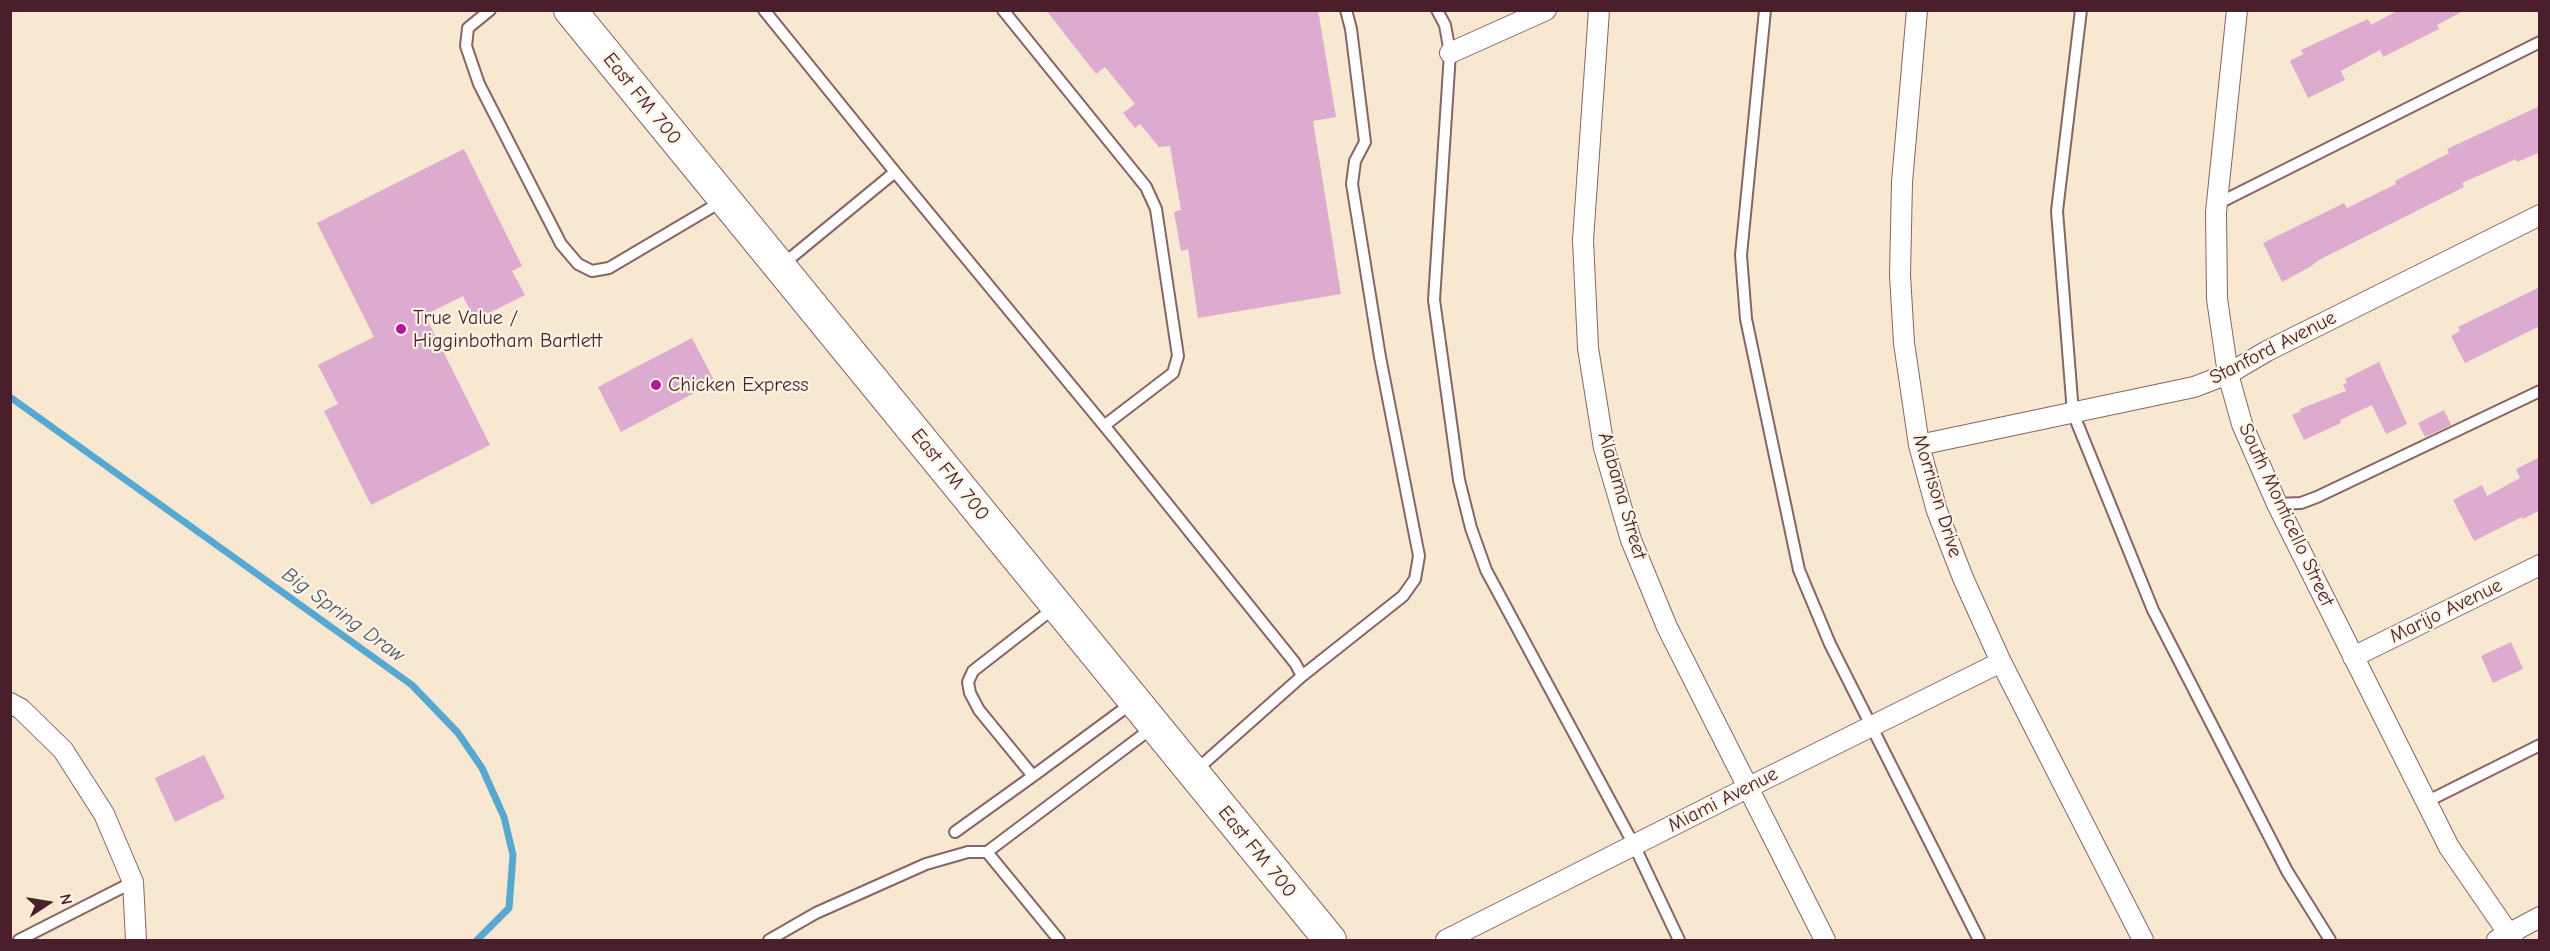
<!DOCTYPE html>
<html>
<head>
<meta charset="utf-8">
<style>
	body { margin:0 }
	#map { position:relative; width:2550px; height:951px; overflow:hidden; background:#f8e8d1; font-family:"Comic Neue",sans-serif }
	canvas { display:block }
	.frame { position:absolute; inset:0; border:12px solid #4a1f2b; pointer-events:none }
	.north { position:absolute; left:18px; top:873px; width:60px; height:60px; -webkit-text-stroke:4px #fcf5e5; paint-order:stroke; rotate:78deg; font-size:16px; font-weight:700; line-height:24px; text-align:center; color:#4a1f2b }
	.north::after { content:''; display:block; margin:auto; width:21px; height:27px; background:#4a1f2b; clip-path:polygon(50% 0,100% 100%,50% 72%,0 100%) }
</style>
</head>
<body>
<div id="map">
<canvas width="2550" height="951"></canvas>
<div class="frame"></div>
<div class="north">N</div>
</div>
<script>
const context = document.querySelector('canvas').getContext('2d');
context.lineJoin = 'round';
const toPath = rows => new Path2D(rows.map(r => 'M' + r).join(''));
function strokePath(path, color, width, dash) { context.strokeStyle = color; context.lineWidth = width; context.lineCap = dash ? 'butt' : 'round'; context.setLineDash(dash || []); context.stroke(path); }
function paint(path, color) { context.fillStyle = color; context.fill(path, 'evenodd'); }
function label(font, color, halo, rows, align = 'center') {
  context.font = font + ' "Comic Neue",sans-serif'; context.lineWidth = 4.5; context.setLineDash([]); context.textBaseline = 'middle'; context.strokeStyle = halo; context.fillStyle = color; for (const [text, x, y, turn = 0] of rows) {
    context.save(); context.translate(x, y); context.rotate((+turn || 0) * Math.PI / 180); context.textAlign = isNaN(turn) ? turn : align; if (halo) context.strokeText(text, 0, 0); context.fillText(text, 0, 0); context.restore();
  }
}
const stream = toPath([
	[10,397,412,685,458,733,482,768,504,817,513,855,509,908,477,940]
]);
const building = toPath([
	[1046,10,1318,10,1336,117,1313,121,1341,294,1198,318,1188,249,1181,251,1174,212,1181,210,1170,146,1159,147,1140,124,1135,128,1123,113,1135,104,1105,67,1096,74],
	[2399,10,2465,10,2437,25,2439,29,2383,57,2380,50,2341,71,2345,80,2308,98,2290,61,2303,54,2301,50,2368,19,2371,25],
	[2540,106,2540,152,2517,162,2516,159,2462,183,2464,187,2319,260,2310,267,2282,282,2263,243,2344,203,2347,208,2396,184,2395,181,2449,153,2447,149],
	[464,149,522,266,512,271,525,295,475,320,463,296,425,315,490,445,371,505,324,411,338,404,318,365,374,337,317,223],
	[2540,287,2540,326,2465,363,2451,336,2460,331,2458,327],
	[692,338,715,382,621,432,598,387],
	[2379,362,2407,424,2386,434,2372,405,2340,420,2341,423,2304,440,2292,415,2301,411,2300,409,2346,391,2343,384,2347,383,2345,379],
	[2444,410,2451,425,2425,437,2418,423],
	[2540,457,2540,510,2523,519,2522,517,2474,541,2453,500,2482,485,2487,496,2520,478,2516,469],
	[2511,642,2523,669,2493,683,2481,656],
	[204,755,225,798,175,822,155,778]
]);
const service = toPath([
	[490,10,468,28,466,46,479,84,561,244,578,264,592,271,609,268,724,200],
	[764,10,895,172,782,265],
	[1003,10,1146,187,1156,209,1178,356,1173,373,1105,425],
	[1437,10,1445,25,1450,53,1434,300,1459,480,1471,528,1486,570,1634,845,1679,940],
	[1765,10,1741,255,1746,319,1799,570,1830,644,1979,940],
	[2081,10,2057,211,2073,413,2153,610,2287,871,2330,940],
	[895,172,1116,440,1295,663,1302,676,1194,772],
	[2217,204,2540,42],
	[2277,504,2301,503,2317,497,2540,391],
	[1054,608,973,671,968,682,970,693,979,710,1033,776,1132,703],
	[1302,676,1403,596,1415,579,1419,556,1380,357,1352,184,1355,161,1365,142,1351,29,1346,10],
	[2426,802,2540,745],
	[955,832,1033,776],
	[987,852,1152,728],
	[19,940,133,882],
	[769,940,816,913,926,864,968,852,987,852,1059,940]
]);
const minor = toPath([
	[1599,10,1583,240,1588,348,1604,448,1631,540,1667,627,1825,940],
	[1917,10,1902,182,1900,275,1904,343,1919,445,1937,511,1963,578,2001,662,2143,940],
	[2237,10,2216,212,2217,299,2228,374,2242,424,2277,504,2449,847,2513,940],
	[1450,53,1546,10],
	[1919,445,2194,387,2228,374,2267,351,2540,215],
	[2353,657,2540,565],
	[10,703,21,709,63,750,104,814,133,882,136,940],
	[1446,940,1749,787,2001,662],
	[2497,940,2540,917]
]);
const primary = toPath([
	[570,10,1330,940]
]);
const markers = [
	[401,329,6,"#b5179e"],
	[656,385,6,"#b5179e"]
];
const streetNames = [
	["East FM 700",642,99,51],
	["Stanford Avenue",2273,348,-27],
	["East FM 700",950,475,51],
	["Alabama Street",1622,496,74],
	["Morrison Drive",1937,496,73],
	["South Monticello Street",2286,515,65],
	["Marijo Avenue",2446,611,-26],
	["Miami Avenue",1723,800,-27],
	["East FM 700",1257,852,51]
];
const poiNames = [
	["True Value /",413,318],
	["Higginbotham Bartlett",413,341],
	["Chicken Express",668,385]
];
const waterNames = [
	["Big Spring Draw",343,615,36]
];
strokePath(stream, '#56a8d1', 7);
paint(building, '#dcabcf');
strokePath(service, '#876565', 14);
strokePath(minor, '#876565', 22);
strokePath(primary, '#876565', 34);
strokePath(service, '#fff', 10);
strokePath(minor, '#fff', 20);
strokePath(primary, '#fff', 32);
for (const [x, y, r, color] of markers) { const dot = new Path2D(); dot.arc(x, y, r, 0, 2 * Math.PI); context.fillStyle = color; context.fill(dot); strokePath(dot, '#fcf5e5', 2); }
label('20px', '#4a1f2b', '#fcf5e5', streetNames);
label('20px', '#4a1f2b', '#fcf5e5', poiNames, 'left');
label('italic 21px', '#4f566d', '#fcf5e5', waterNames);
</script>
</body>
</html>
